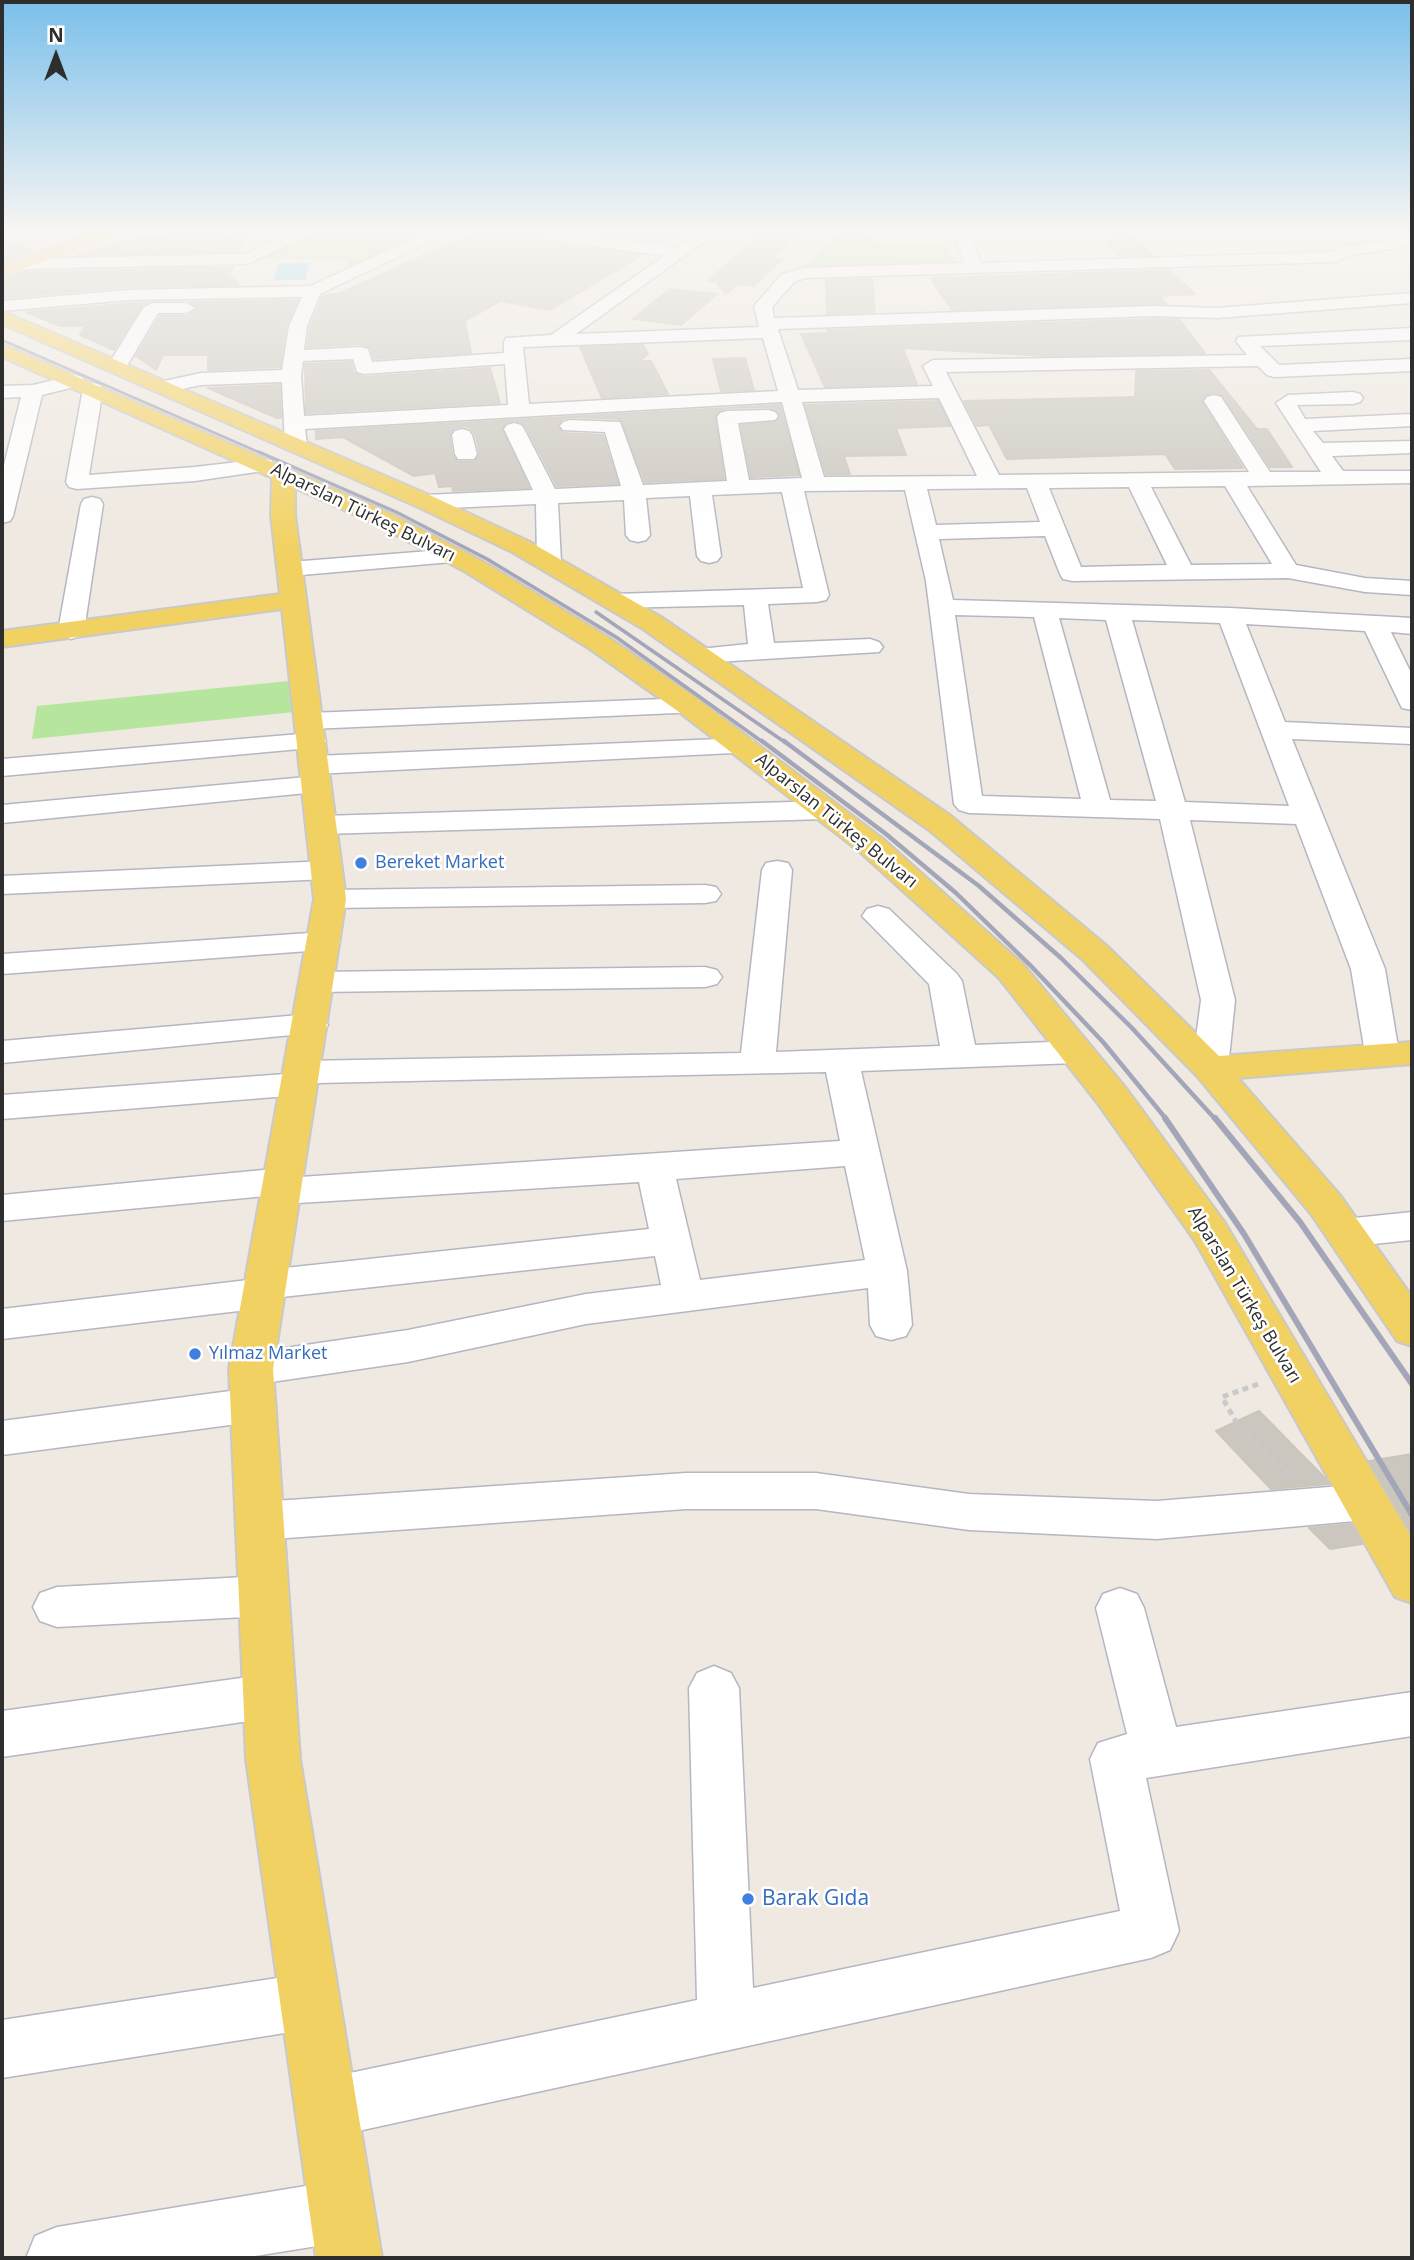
<!DOCTYPE html>
<html>
<head>
<meta charset="utf-8">
<style>
	body { margin:0 }
	#map { position:relative; width:1414px; height:2260px; overflow:hidden; background:#efe9e1; font-family:"Open Sans",sans-serif }
	canvas { display:block }
	.frame { position:absolute; inset:0; border:4px solid #2e2e2e; pointer-events:none }
	.north { position:absolute; left:21px; top:21px; width:70px; height:70px; -webkit-text-stroke:5px #fff; paint-order:stroke; rotate:0deg; font-size:19px; font-weight:700; line-height:28px; text-align:center; color:#2e2e2e }
	.north::after { content:''; display:block; margin:auto; width:24px; height:32px; background:#2e2e2e; clip-path:polygon(50% 0,100% 100%,50% 72%,0 100%) }
</style>
</head>
<body>
<div id="map">
<canvas width="1414" height="2260"></canvas>
<div class="frame"></div>
<div class="north">N</div>
</div>
<script>
const context = document.querySelector('canvas').getContext('2d');
context.lineJoin = 'round';
function paint(path, color) { context.fillStyle = color; context.fill(path, 'evenodd'); }
const toPath = rows => new Path2D(rows.map(r => 'M' + r).join(''));
function strokePath(path, color, width, dash) { context.strokeStyle = color; context.lineWidth = width; context.lineCap = dash ? 'butt' : 'round'; context.setLineDash(dash || []); context.stroke(path); }
function label(font, color, halo, rows, align = 'center') {
  context.font = font + ' "Open Sans",sans-serif'; context.lineWidth = 5; context.setLineDash([]); context.textBaseline = 'middle'; context.strokeStyle = halo; context.fillStyle = color; for (const [text, x, y, turn = 0] of rows) {
    context.save(); context.translate(x, y); context.rotate((+turn || 0) * Math.PI / 180); context.textAlign = isNaN(turn) ? turn : align; if (halo) context.strokeText(text, 0, 0); context.fillText(text, 0, 0); context.restore();
  }
}
const green = toPath([
	[315,233,427,233,345,272,348,259,255,259],
	[839,233,870,233,874,241,886,244,948,246,955,264,802,269],
	[299,680,304,711,32,739,37,706]
]);
const water = toPath([
	[310,262,305,280,273,280,279,263]
]);
const building = toPath([
	[177,233,221,233,223,235,246,233,239,252,76,255,119,241,177,233],
	[474,233,517,233,531,235,541,241,642,255,550,310,500,301,465,321,471,353,374,359,371,348,362,344,307,347,310,327,322,296,340,293,474,233],
	[590,233,682,233,663,243,590,233],
	[762,233,802,233,771,258,782,259,754,286,738,284,726,294,716,282,708,281,762,233],
	[1114,233,1129,233,1153,255,1119,256,1105,243,1114,233],
	[17,241,32,251,2,262,2,243,17,241],
	[233,267,229,275,239,285,129,287,2,298,2,278,22,272,233,267],
	[1169,270,1195,294,1160,296,1166,304,952,310,930,278,1169,270],
	[872,279,875,312,827,314,826,280,872,279],
	[670,289,717,294,681,325,633,319,670,289],
	[298,300,286,326,280,367,208,370,208,355,163,355,156,370,136,356,160,316,186,316,196,310,197,307,189,302,298,300],
	[148,302,141,307,114,350,80,335,85,326,60,326,26,312,148,302],
	[1154,319,1179,319,1205,353,1047,356,903,348,917,384,825,387,801,334,827,333,827,330,1154,319],
	[643,345,648,354,640,361,651,361,668,394,602,398,580,347,643,345],
	[745,358,754,390,721,391,713,359,745,358],
	[351,362,354,373,364,377,490,368,500,403,306,413,305,364,351,362],
	[1209,370,1257,429,1267,429,1292,467,1270,467,1223,396,1215,392,1205,395,1202,402,1243,468,1175,469,1165,454,1007,459,989,425,977,426,964,401,1135,397,1136,371,1209,370],
	[280,385,281,418,277,418,208,388,280,385],
	[938,401,950,426,896,428,906,455,844,456,850,474,826,474,805,405,938,401],
	[780,405,799,475,751,477,741,425,777,422,780,414,768,407,726,408,715,415,724,479,645,482,620,419,570,417,562,419,557,426,563,433,603,435,618,484,557,486,526,427,515,420,505,423,502,430,529,488,453,491,452,486,439,487,435,473,414,476,343,437,316,439,316,431,780,405],
	[463,426,470,428,475,434,480,453,474,462,458,462,452,454,450,433,454,428,463,426],
	[1259,1411,1324,1477,1329,1484,1271,1489,1216,1431,1259,1411],
	[1412,1454,1412,1533,1369,1461,1412,1454],
	[1351,1524,1362,1544,1330,1549,1309,1528,1351,1524]
]);
const path = toPath([
	[1258,1384,1222,1397,1236,1422,1290,1475]
]);
const minor = toPath([
	[291,233,312,233,248,264,20,269,12,264,20,259,245,254,291,233],
	[427,233,448,233,320,294,307,326,304,350,361,347,368,349,372,362,504,353,504,342,506,338,551,335,664,256,541,238,533,233,573,233,676,248,698,233,716,233,576,334,759,327,754,306,782,274,804,268,964,263,954,233,970,233,981,263,1332,252,1345,246,1404,238,1412,233,1412,246,1350,255,1336,262,805,278,794,282,772,307,774,318,1154,306,1217,308,1412,293,1412,303,1217,318,1154,316,778,329,798,390,933,386,923,366,933,360,1247,355,1236,341,1238,337,1412,328,1412,340,1260,346,1279,365,1412,359,1412,371,1274,377,1267,375,1258,366,946,372,999,475,1249,472,1204,401,1207,397,1214,395,1221,397,1270,472,1321,472,1276,403,1288,395,1353,392,1360,394,1363,398,1360,402,1353,404,1297,405,1305,419,1412,414,1412,426,1313,431,1323,443,1412,441,1412,453,1332,456,1343,471,1412,471,1412,483,1247,486,1296,565,1365,578,1412,581,1412,595,1365,592,1288,578,1072,581,1063,579,1060,574,1045,536,939,539,953,600,1230,608,1412,618,1412,634,1391,632,1412,675,1412,710,1402,708,1399,702,1365,631,1246,624,1285,722,1412,728,1412,744,1292,739,1385,969,1399,1053,1394,1061,1382,1064,1370,1061,1365,1053,1351,969,1296,824,1190,820,1235,1000,1228,1068,1222,1076,1210,1079,1198,1076,1192,1068,1201,1000,1160,819,969,813,959,810,954,804,926,581,905,490,804,491,829,595,826,600,817,602,768,604,774,643,870,639,879,642,883,647,879,652,699,663,690,660,686,655,690,650,748,644,744,605,615,608,606,606,603,601,606,596,615,594,803,588,782,492,712,495,721,556,717,561,709,563,701,561,697,556,690,496,646,498,650,535,646,540,638,542,630,540,626,535,624,500,558,503,561,562,557,567,549,569,541,567,537,562,536,504,426,509,418,507,415,502,418,497,426,495,533,490,504,429,507,425,514,423,521,425,524,429,555,489,621,486,605,432,563,430,560,426,563,422,570,420,620,422,643,485,727,481,717,417,720,413,727,411,768,410,775,412,778,416,775,420,738,423,749,480,802,478,782,402,305,429,307,445,303,449,296,451,289,449,285,445,282,382,201,385,162,393,155,391,152,387,155,383,201,373,282,370,289,326,302,297,129,300,2,311,2,301,129,290,310,286,427,233],
	[763,338,778,391,529,404,523,347,763,338],
	[353,359,357,372,364,374,505,364,508,405,304,416,301,376,303,361,353,359],
	[939,398,977,476,824,477,802,402,939,398],
	[1225,486,1272,564,1191,565,1151,487,1225,486],
	[1129,487,1167,565,1081,567,1049,488,1129,487],
	[1027,488,1040,522,936,525,927,489,1027,488],
	[955,615,1034,617,1081,799,982,796,955,615],
	[1059,618,1106,620,1156,801,1110,800,1059,618],
	[1132,620,1220,623,1289,806,1185,802,1132,620],
	[152,303,186,303,195,308,186,313,158,313,124,371,110,371,107,367,143,308,152,303],
	[75,375,82,377,85,381,82,385,42,395,13,516,10,521,2,523,2,473,21,397,2,398,2,386,33,385,75,375],
	[93,383,100,385,103,389,89,475,195,467,263,459,271,460,274,465,271,470,263,471,195,481,77,489,69,487,66,482,83,389,86,385,93,383],
	[462,429,469,431,472,435,477,454,474,459,458,459,455,454,452,435,455,431,462,429],
	[92,497,100,499,103,504,84,631,80,636,71,639,62,636,58,631,81,504,84,499,92,497],
	[455,549,463,551,467,556,463,561,290,576,282,574,278,569,282,564,290,562,455,549],
	[689,698,699,700,703,706,699,712,310,729,300,727,296,721,300,715,310,713,689,698],
	[312,733,322,735,326,741,322,747,2,776,2,759,312,733],
	[743,738,753,740,757,746,753,752,315,774,305,771,301,765,305,759,315,756,743,738],
	[317,776,327,779,331,785,327,791,2,823,2,805,317,776],
	[825,801,835,804,840,810,835,816,825,819,322,834,311,831,307,825,311,819,322,816,825,801],
	[327,861,338,863,342,870,338,877,327,879,2,894,2,876,327,861],
	[777,861,788,863,792,870,776,1052,940,1046,929,984,862,916,867,909,878,906,889,909,957,974,962,981,975,1045,1076,1041,1088,1044,1093,1052,1088,1060,1076,1063,861,1071,907,1271,912,1325,906,1336,891,1340,876,1336,870,1325,868,1288,586,1324,408,1362,251,1385,236,1380,230,1369,236,1358,251,1353,408,1330,586,1294,661,1285,655,1256,282,1297,278,1303,264,1308,2,1339,2,1309,248,1280,252,1274,266,1270,649,1229,639,1182,282,1204,269,1200,266,1196,2,1221,2,1195,284,1168,297,1172,300,1177,840,1141,826,1072,317,1083,313,1092,300,1095,2,1119,2,1095,285,1074,289,1064,302,1061,741,1053,762,870,766,863,777,861],
	[845,1166,865,1260,700,1280,676,1179,845,1166],
	[705,885,716,887,721,894,716,901,705,903,330,908,319,906,314,899,319,892,330,890,705,885],
	[324,932,335,935,340,942,335,949,2,974,2,954,324,932],
	[705,967,717,970,722,977,717,984,705,987,317,992,305,989,300,982,305,975,317,972,705,967],
	[311,1014,323,1018,328,1025,323,1032,2,1063,2,1041,311,1014],
	[1412,1212,1412,1240,1345,1247,1331,1243,1325,1233,1331,1223,1345,1219,1412,1212],
	[253,1388,268,1393,275,1405,268,1417,253,1422,2,1455,2,1421,253,1388],
	[686,1473,816,1473,969,1494,1157,1501,1366,1484,1382,1489,1389,1502,1382,1515,1366,1520,1157,1539,969,1530,816,1509,686,1509,260,1540,244,1534,237,1521,244,1508,260,1502,686,1473],
	[264,1576,281,1582,288,1596,281,1610,264,1616,57,1627,40,1621,33,1607,40,1593,57,1587,264,1576],
	[1120,1588,1137,1594,1144,1608,1176,1727,1412,1692,1412,1736,1146,1778,1179,1931,1170,1950,1151,1958,326,2138,305,2129,296,2108,305,2087,326,2078,697,2000,689,1688,697,1673,714,1666,731,1673,739,1688,753,1988,1120,1911,1090,1759,1098,1743,1127,1734,1096,1608,1103,1594,1120,1588],
	[270,1674,288,1680,295,1696,288,1712,270,1718,2,1757,2,1711,270,1674],
	[310,1973,330,1981,338,2001,330,2021,310,2029,2,2078,2,2020,310,1973],
	[342,2180,364,2189,373,2211,364,2233,342,2242,243,2258,26,2258,35,2236,57,2227,342,2180]
]);
const major = toPath([
	[91,233,115,233,112,237,2,276,2,265,91,233],
	[2,311,434,497,530,542,661,617,951,816,1107,946,1219,1056,1412,1042,1412,1064,1238,1078,1339,1194,1412,1297,1412,1346,1397,1341,1311,1214,1197,1076,1083,960,929,830,643,629,512,552,418,507,2,324,2,311],
	[2,344,391,514,482,561,608,637,699,700,882,838,1023,964,1125,1087,1225,1223,1412,1538,1412,1603,1395,1597,1195,1241,1099,1105,999,978,860,852,679,712,590,649,464,571,375,524,295,488,295,515,346,899,273,1369,300,1759,382,2258,316,2258,246,1759,229,1369,314,899,282,609,2,647,2,631,280,594,271,515,272,478,2,357,2,344]
]);
const railFar3 = toPath([
	[2,340,263,454]
]);
const railFar2 = toPath([
	[259,452,396,512,487,559,616,637,764,743],
	[596,612,786,743]
]);
const railFar1 = toPath([
	[762,741,886,834,956,893,1031,966,1103,1042,1167,1120],
	[784,741,979,886,1061,958,1132,1028,1216,1120]
]);
const rail = toPath([
	[1165,1118,1244,1234,1412,1515],
	[1215,1118,1300,1222,1412,1384]
]);
const markers = [
	[361,863,7,"#3f7fe0"],
	[195,1354,7,"#3f7fe0"],
	[748,1899,7,"#3f7fe0"]
];
const streetNames = [
	["Alparslan Türkeş Bulvarı",363,513,26],
	["Alparslan Türkeş Bulvarı",836,821,39],
	["Alparslan Türkeş Bulvarı",1244,1295,59]
];
const shopNames = [
	["Bereket Market",375,863],
	["Yılmaz Market",209,1354]
];
const nearShopnames = [
	["Barak Gıda",762,1899]
];
paint(green, '#b6e59e');
paint(water, '#75cff0');
paint(building, '#cbc7bf');
strokePath(building, '#cbc5ba', 2);
strokePath(minor, '#b4b7c1', 3);
strokePath(major, '#c9c9c9', 4);
strokePath(path, '#c9c9c9', 5, [6, 4.5]);
paint(minor, '#fff');
paint(major, '#f2d163');
strokePath(railFar3, '#a3a6b8', 2.5);
strokePath(railFar2, '#a3a6b8', 3.5);
strokePath(railFar1, '#a3a6b8', 4.5);
strokePath(rail, '#a3a6b8', 6);
const sky = context.createLinearGradient(0, 0, 0, 549);
sky.addColorStop(0, '#7abfeb');
sky.addColorStop(0.42, '#f8f5f2');
sky.addColorStop(1, '#f8f5f200');
context.fillStyle = sky;
context.fillRect(0, 0, 1414, 549);
for (const [x, y, r, color] of markers) { const dot = new Path2D(); dot.arc(x, y, r, 0, 2 * Math.PI); context.fillStyle = color; context.fill(dot); strokePath(dot, '#fff', 2.5); }
label('18px', '#2e2e2e', '#fff', streetNames);
label('18px', '#366cbe', '#fff', shopNames, 'left');
label('21px', '#366cbe', '#fff', nearShopnames, 'left');
</script>
</body>
</html>
